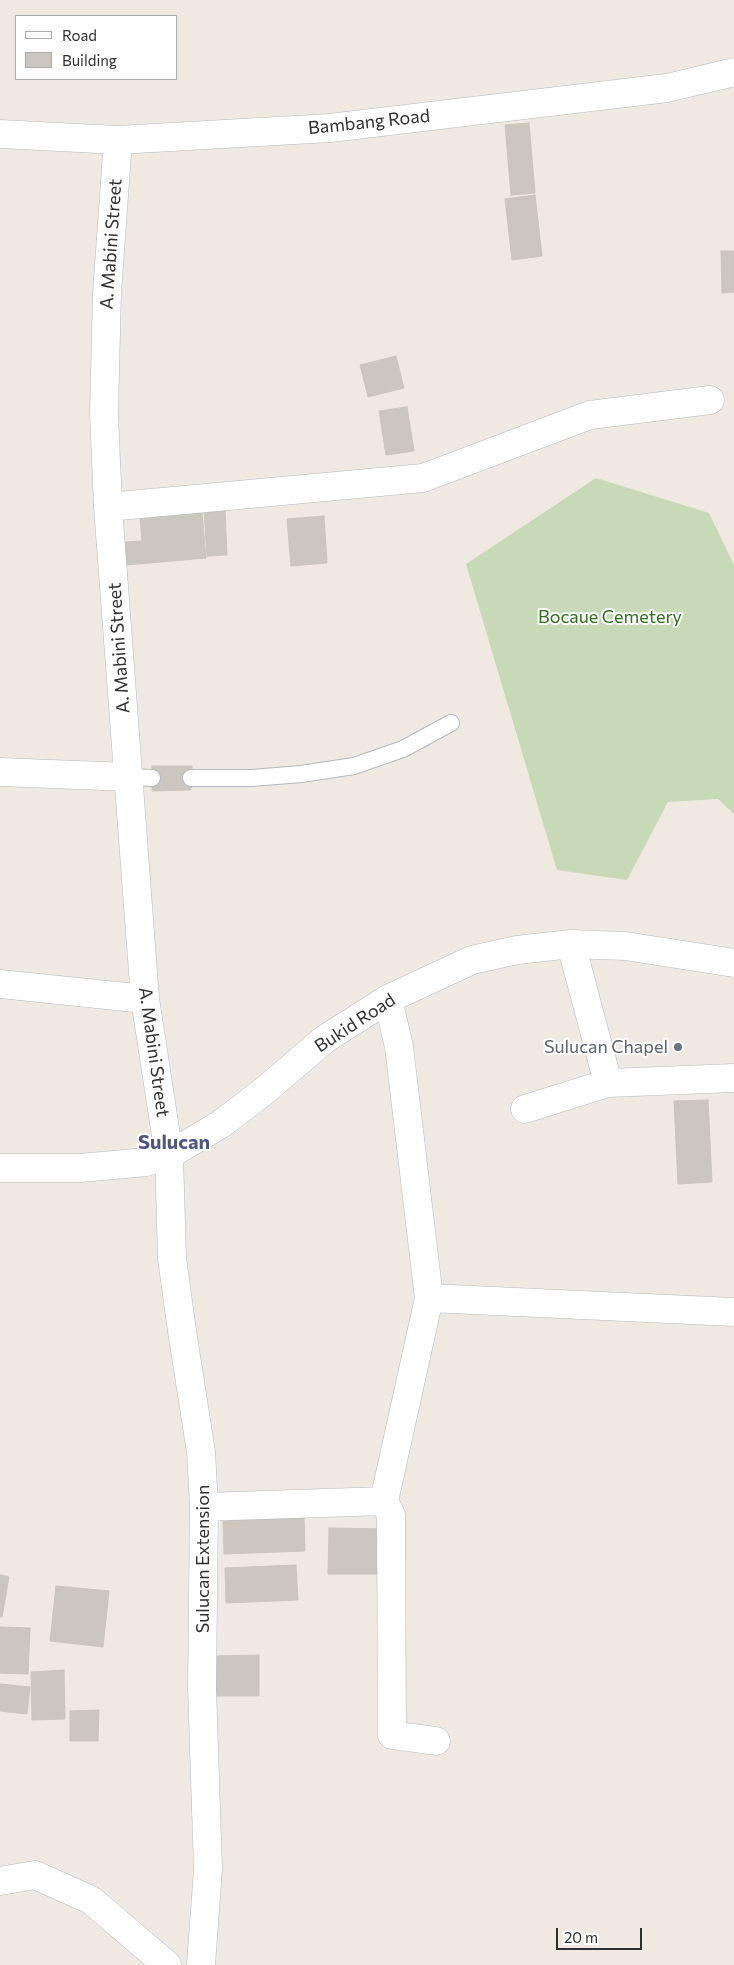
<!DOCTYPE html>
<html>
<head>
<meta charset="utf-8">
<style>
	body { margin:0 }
	#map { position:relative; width:734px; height:1965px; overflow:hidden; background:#efe9e1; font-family:Commissioner,sans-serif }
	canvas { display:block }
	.legend { position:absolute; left:15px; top:15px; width:162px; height:65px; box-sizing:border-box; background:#fff; border:1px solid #ababab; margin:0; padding:6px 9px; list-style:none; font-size:15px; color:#2e2e2e }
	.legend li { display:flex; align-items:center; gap:10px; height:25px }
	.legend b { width:25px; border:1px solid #ababab }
	.scale { position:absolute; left:556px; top:1928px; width:86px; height:22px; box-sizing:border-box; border:2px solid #2e2e2e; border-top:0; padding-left:6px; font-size:15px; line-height:18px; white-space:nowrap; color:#2e2e2e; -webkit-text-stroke:4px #fff; paint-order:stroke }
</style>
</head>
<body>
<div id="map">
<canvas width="734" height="1965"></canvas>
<ul class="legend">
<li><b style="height:6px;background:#fff"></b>Road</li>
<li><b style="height:14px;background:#cbc7bf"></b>Building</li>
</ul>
<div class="scale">20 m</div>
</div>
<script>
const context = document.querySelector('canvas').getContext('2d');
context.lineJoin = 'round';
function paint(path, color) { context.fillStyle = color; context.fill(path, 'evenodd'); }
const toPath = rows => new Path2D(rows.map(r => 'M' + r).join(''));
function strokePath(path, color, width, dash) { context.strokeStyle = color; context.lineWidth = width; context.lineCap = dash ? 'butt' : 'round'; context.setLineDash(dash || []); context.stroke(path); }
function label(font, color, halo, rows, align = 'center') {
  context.font = font + ' Commissioner,sans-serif'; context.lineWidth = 4; context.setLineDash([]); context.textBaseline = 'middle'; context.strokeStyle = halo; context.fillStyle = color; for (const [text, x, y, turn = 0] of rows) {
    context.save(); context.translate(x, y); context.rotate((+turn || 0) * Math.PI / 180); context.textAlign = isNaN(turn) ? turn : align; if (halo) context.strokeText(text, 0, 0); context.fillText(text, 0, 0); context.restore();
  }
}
const cemetery = toPath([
	[596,478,709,513,734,565,734,814,718,799,668,802,627,880,557,870,466,564]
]);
const building = toPath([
	[529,123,535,193,511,195,505,125,529,123],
	[535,195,542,256,512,260,505,199,535,195],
	[721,251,734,251,734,292,722,293,721,251],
	[396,356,404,388,368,397,360,365,396,356],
	[407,407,414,451,386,455,379,411,407,407],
	[225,509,227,555,207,556,204,510,225,509],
	[202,512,206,558,127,565,125,542,142,541,140,517,202,512],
	[324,516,327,563,291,566,287,519,324,516],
	[152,766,192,766,191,790,152,791,152,766],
	[708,1100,712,1182,678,1184,674,1101,708,1100],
	[304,1516,305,1551,224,1554,223,1520,304,1516],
	[329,1528,386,1529,385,1574,328,1574,329,1528],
	[296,1565,298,1600,226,1603,225,1568,296,1565],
	[0,1575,9,1577,2,1617,0,1617,0,1575],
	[56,1586,109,1591,103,1647,50,1641,56,1586],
	[0,1627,30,1628,28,1674,0,1673,0,1627],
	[259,1655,259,1696,216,1696,216,1656,259,1655],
	[64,1670,65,1719,32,1720,31,1672,64,1670],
	[0,1684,30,1687,27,1714,0,1711,0,1684],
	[99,1710,98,1741,70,1741,70,1711,99,1710]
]);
const service = toPath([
	[129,777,152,778],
	[191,778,252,778,301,774,354,766,403,749,451,723]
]);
const minor = toPath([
	[0,134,118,140,330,128,667,88,734,72],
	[118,140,107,293,104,413,108,507,145,999,169,1155,172,1258,182,1331,201,1452,204,1507,202,1688,208,1869,201,1965],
	[108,507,423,478,590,415,710,400],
	[0,772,129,777],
	[0,984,145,999],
	[608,1083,734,1078],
	[525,1109,608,1083,571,944],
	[0,1168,79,1168,114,1165,146,1162,169,1155,221,1124,263,1092,325,1039,388,999,472,960,517,950,571,944,625,946,734,963],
	[429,1298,734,1312],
	[384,1501,429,1298,399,1047,388,999],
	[204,1507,384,1501,391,1515,392,1735,436,1741],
	[0,1881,35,1875,91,1900,167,1965]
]);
const markers = [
	[678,1047,5,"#6b7280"]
];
const streetNames = [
	["Bambang Road",369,122,-6],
	["A. Mabini Street",111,244,-86],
	["A. Mabini Street",119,648,-94],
	["Bukid Road",355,1023,-33],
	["A. Mabini Street",154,1052,82],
	["Sulucan Extension",203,1559,-90]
];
const parkNames = [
	["Bocaue Cemetery",610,617]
];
const worshipNames = [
	["Sulucan Chapel",668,1047]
];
const quarterNames = [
	["Sulucan",174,1142]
];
paint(cemetery, '#c8d9b8');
paint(building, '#cbc7bf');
strokePath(building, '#cbc5ba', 1);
strokePath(service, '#b4b7c1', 18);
strokePath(minor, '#b4b7c1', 29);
strokePath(service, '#fff', 16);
strokePath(minor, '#fff', 28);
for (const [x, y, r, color] of markers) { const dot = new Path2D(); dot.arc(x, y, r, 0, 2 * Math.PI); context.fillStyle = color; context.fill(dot); strokePath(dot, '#fff', 2); }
label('18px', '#2e2e2e', '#fff', streetNames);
label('18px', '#2c6e1b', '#fff', parkNames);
label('18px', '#5b616d', '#fff', worshipNames, 'right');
label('bold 20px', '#4d5680', '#fff', quarterNames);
</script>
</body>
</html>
